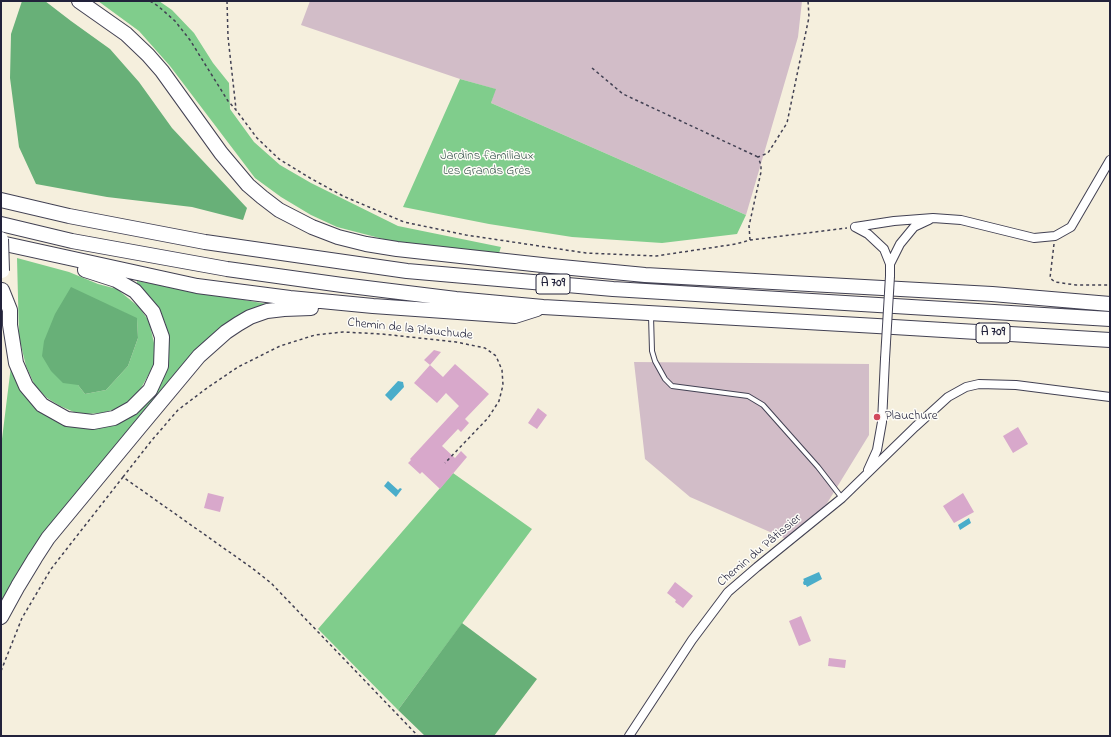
<!DOCTYPE html>
<html>
<head>
<meta charset="utf-8">
<style>
	body { margin:0 }
	#map { position:relative; width:1111px; height:737px; overflow:hidden; background:#f5efdd; font-family:"Indie Flower",sans-serif }
	canvas { display:block }
	.frame { position:absolute; inset:0; border:2px solid #22223b; pointer-events:none }
</style>
</head>
<body>
<div id="map">
<canvas width="1111" height="737"></canvas>
<div class="frame"></div>
</div>
<script>
const context = document.querySelector('canvas').getContext('2d');
context.lineJoin = 'round';
function paint(path, color) { context.fillStyle = color; context.fill(path, 'evenodd'); }
const toPath = rows => new Path2D(rows.map(r => 'M' + r).join(''));
function strokePath(path, color, width, dash) { context.strokeStyle = color; context.lineWidth = width; context.lineCap = dash ? 'butt' : 'round'; context.setLineDash(dash || []); context.stroke(path); }
function label(font, color, halo, rows, align = 'center') {
  context.font = font + ' "Indie Flower",sans-serif'; context.lineWidth = 3; context.setLineDash([]); context.textBaseline = 'middle'; context.strokeStyle = halo; context.fillStyle = color; for (const [text, x, y, turn = 0] of rows) {
    context.save(); context.translate(x, y); context.rotate((+turn || 0) * Math.PI / 180); context.textAlign = isNaN(turn) ? turn : align; if (halo) context.strokeText(text, 0, 0); context.fillText(text, 0, 0); context.restore();
  }
}
const industrial = toPath([
	[310,1,802,1,798,37,746,215,491,103,495,89,460,79,301,25],
	[634,362,869,364,869,435,826,505,786,539,690,497,645,459]
]);
const green = toPath([
	[98,1,159,1,172,10,194,33,213,63,229,83,230,109,254,142,280,165,311,183,398,226,501,247,499,253,391,241,337,227,311,215,281,197,255,178,170,66,139,31],
	[460,79,496,89,491,103,746,215,737,234,662,243,572,237,489,224,403,207],
	[17,258,69,272,98,284,117,289,139,307,149,321,154,343,155,363,140,390,130,400,119,408,102,413,87,414,74,412,60,406,47,398,35,386,26,366,19,337],
	[108,305,137,319,138,338,128,366,106,390,85,394,78,385],
	[137,281,267,304,245,312,219,328,181,369,1,611,1,447,11,366,54,419,109,424,164,371,169,355,168,338,165,322,157,308,137,287],
	[453,473,532,529,398,710,318,629]
]);
const forest = toPath([
	[22,1,45,1,71,21,110,49,139,82,172,128,247,208,243,220,192,207,107,197,36,184,19,147,10,78,11,34],
	[71,287,137,318,138,338,128,366,106,390,85,394,78,385,63,383,51,371,42,356,44,341,55,314],
	[462,623,537,679,494,736,425,736,398,710]
]);
const water = toPath([
	[398,381,403,382,404,387,391,401,385,395],
	[388,481,398,490,400,488,402,489,396,497,384,486],
	[969,518,971,523,960,530,958,525],
	[819,572,822,579,807,587,806,585,804,585,803,583,804,580,803,579]
]);
const building = toPath([
	[434,350,441,352,430,365,424,360],
	[455,364,489,394,465,419,469,423,461,432,458,429,442,446,455,458,461,451,467,457,440,489,422,472,420,474,408,463,411,460,410,459,459,406,446,393,437,403,414,383,430,365,443,377],
	[538,408,547,415,537,429,528,423],
	[1018,427,1028,444,1013,453,1003,436],
	[208,493,224,497,220,512,204,508],
	[963,493,974,512,954,523,943,506],
	[675,582,693,596,683,608,675,602,676,600,667,593],
	[801,616,811,641,799,646,789,621],
	[829,658,846,660,845,668,828,666]
]);
const path = toPath([
	[150,1,158,6,175,21,190,40,228,101,236,110,257,138,279,159,310,178,343,196,404,222,466,235,586,253,656,256,736,244,750,240,847,228],
	[227,1,228,37,236,109],
	[592,68,623,94,758,157],
	[750,240,749,226,761,172,761,165,758,157,768,153,787,123,809,17,808,1],
	[1054,244,1050,278,1055,282,1076,285,1110,285],
	[123,477,152,440,178,410,207,388,238,367,280,346,315,335,343,332,382,334,456,342,485,348,496,356,502,370,503,385,499,401,488,418,445,463],
	[1,671,22,618,51,569,123,477,252,568,271,583,418,736]
]);
const lane = toPath([
	[651,316,652,351,655,361,665,379,672,386,748,396,763,405,818,467,842,498]
]);
const street = toPath([
	[855,227,894,221,933,218,961,220,1034,238,1055,236,1071,227,1110,160],
	[855,227,868,234,884,249,890,264],
	[890,276,890,264,900,244,914,227,929,220],
	[868,470,877,450,882,422,885,359],
	[629,736,692,640,728,592,757,567,842,498,915,427,948,397,966,387,979,384,1016,385,1110,397]
]);
const highway = toPath([
	[79,1,126,34,148,55,162,71,221,153,248,185,262,197,279,210,312,227,338,237,366,244,397,249,551,266,645,275,992,294,1110,304],
	[1,200,69,216,205,242,407,271,613,289,1110,319],
	[1,224,72,241,227,269,342,285,456,299,543,307,877,326,1110,340],
	[1,243,197,286,290,298,373,306,515,316,537,309],
	[2,290,10,310,10,325,16,363,26,386,42,405,67,419,93,422,114,418,132,408,150,390,161,366,162,337,153,312,135,291,116,280,85,270],
	[1,617,18,586,35,558,48,538,139,428,199,356,226,332,238,324,250,317,267,311,284,309,311,308]
]);
const streetBridge = toPath([
	[885,359,890,276]
]);
const highwayBridge = toPath([
	[1,239,2,271]
]);
const markers = [
	[877,417,4,"#d1495b"]
];
const shields = [
	[553,284,34],
	[993,333,34]
];
const shieldNames = [
	["A 709",553,284],
	["A 709",993,333]
];
const parkNames = [
	["Jardins familiaux",487,157],
	["Les Grands Grès",487,172]
];
const streetNames = [
	["Chemin de la Plauchude",410,330,6],
	["Chemin du Pâtissier",760,551,-40]
];
const poiNames = [
	["Plauchure",885,417]
];
paint(industrial, '#d2bdc8');
paint(green, '#80cd8c');
paint(forest, '#68b078');
paint(water, '#4aadca');
paint(building, '#d8a8cb');
strokePath(lane, '#424153', 6);
strokePath(street, '#424153', 10);
strokePath(highway, '#424153', 16);
strokePath(path, '#424153', 1.5, [3, 3]);
strokePath(lane, '#fff', 4);
strokePath(street, '#fff', 8);
strokePath(highway, '#fff', 14);
strokePath(streetBridge, '#424153', 10, []);
strokePath(highwayBridge, '#424153', 16, []);
strokePath(streetBridge, '#fff', 8);
strokePath(highwayBridge, '#fff', 14);
for (const [x, y, r, color] of markers) { const dot = new Path2D(); dot.arc(x, y, r, 0, 2 * Math.PI); context.fillStyle = color; context.fill(dot); strokePath(dot, '#fdfcf7', 1.5); }
for (const [x, y, w] of shields) { const box = new Path2D(); box.roundRect(x - w / 2, y - 10, w, 20, 3); context.fillStyle = '#fdfcf7'; context.fill(box); strokePath(box, '#22223b', 1); }
label('bold 12px', '#22223b', null, shieldNames);
label('13px', '#435e57', '#fdfcf7', parkNames);
label('13px', '#22223b', '#fdfcf7', streetNames);
label('13px', '#22223b', '#fdfcf7', poiNames, 'left');
</script>
</body>
</html>
